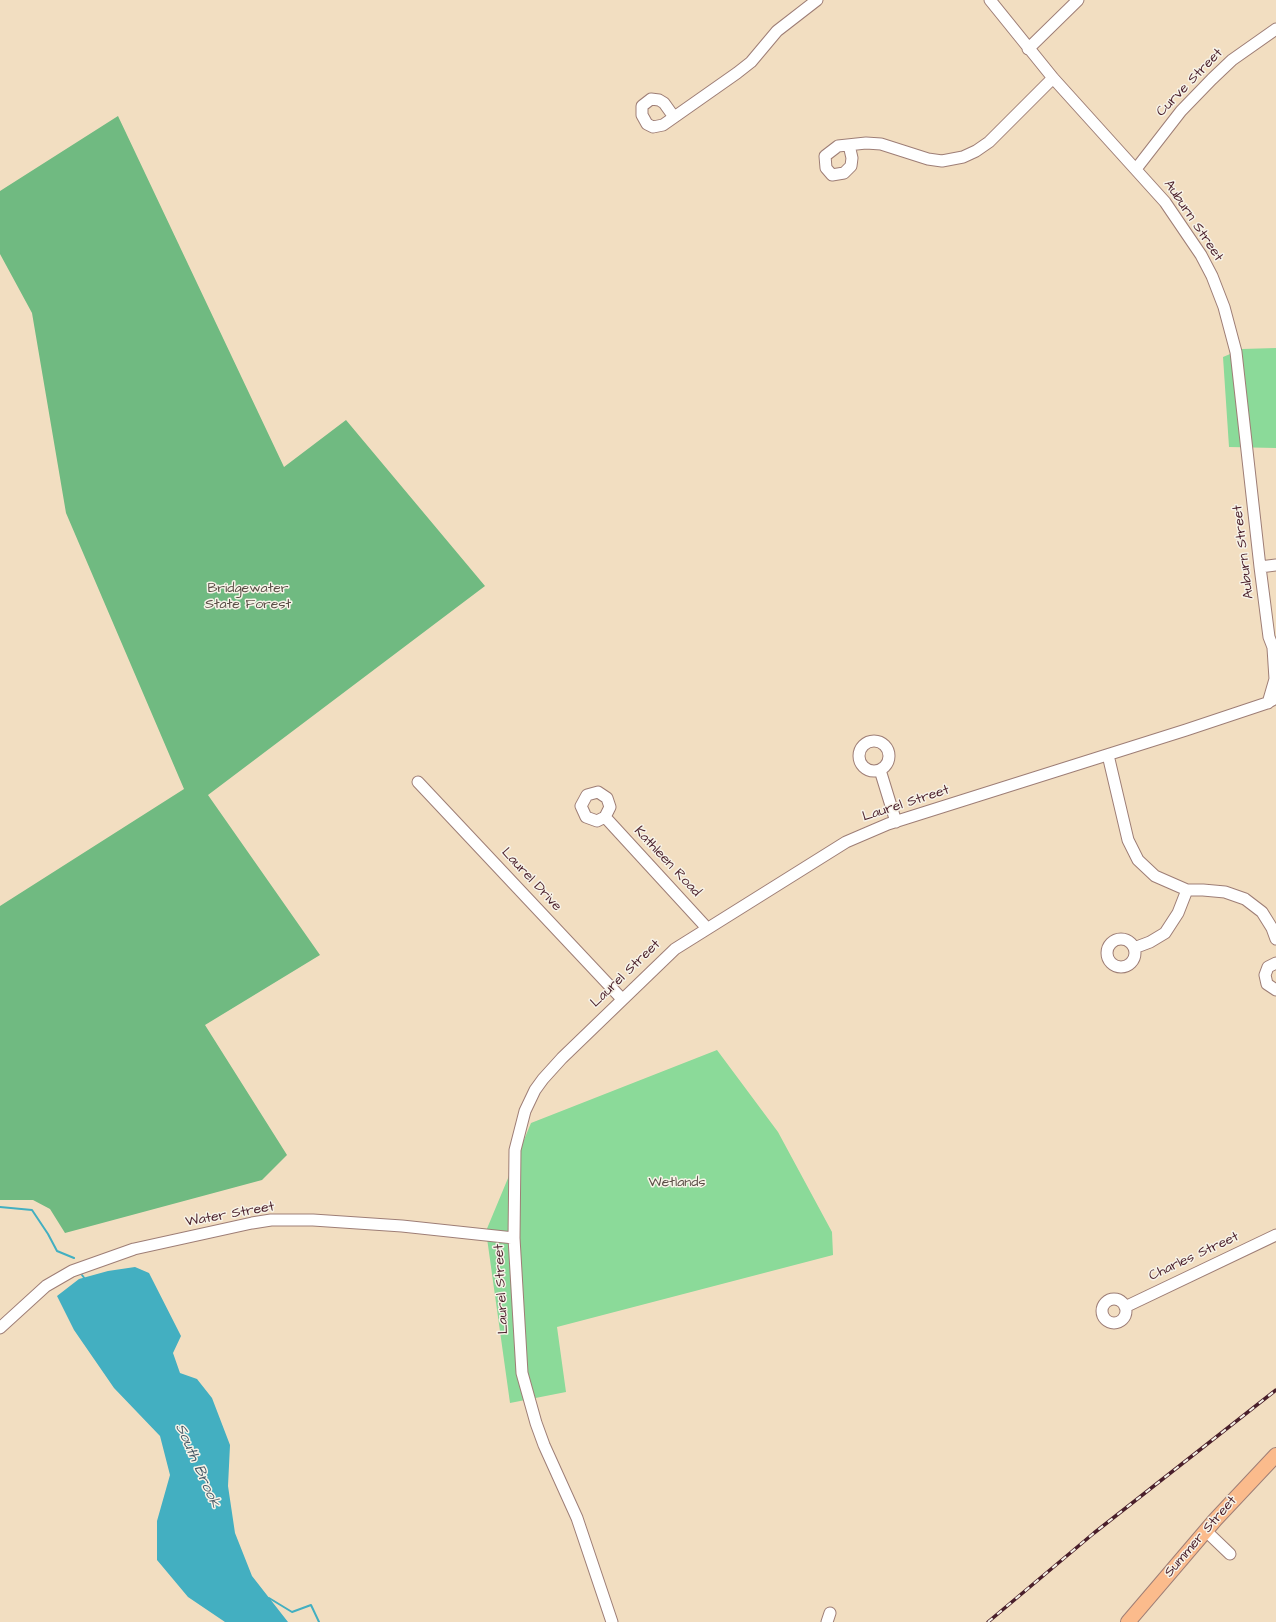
<!DOCTYPE html>
<html>
<head>
<meta charset="utf-8">
<style>
	body { margin:0 }
	canvas { display:block; background:#f2dec1 }
</style>
</head>
<body>
<canvas width="1276" height="1622"></canvas>
<script>
const context = document.querySelector('canvas').getContext('2d');
context.lineJoin = 'round';
function paint(path, color) { context.fillStyle = color; context.fill(path, 'evenodd'); }
const toPath = rows => new Path2D(rows.map(r => 'M' + r).join(''));
function strokePath(path, color, width, dash) { context.strokeStyle = color; context.lineWidth = width; context.lineCap = dash ? 'butt' : 'round'; context.setLineDash(dash || []); context.stroke(path); }
function label(font, color, halo, rows, align = 'center') {
  context.font = font + ' "Architects Daughter",sans-serif'; context.lineWidth = 3; context.setLineDash([]); context.textBaseline = 'middle'; context.strokeStyle = halo; context.fillStyle = color; for (const [text, x, y, turn = 0] of rows) {
    context.save(); context.translate(x, y); context.rotate((+turn || 0) * Math.PI / 180); context.textAlign = isNaN(turn) ? turn : align; if (halo) context.strokeText(text, 0, 0); context.fillText(text, 0, 0); context.restore();
  }
}
const green = toPath([
	[1276,348,1276,448,1229,447,1223,357,1242,349],
	[717,1050,778,1132,832,1232,833,1255,557,1327,566,1392,510,1403,486,1231,531,1123]
]);
const forest = toPath([
	[118,116,284,467,346,420,485,586,208,795,320,955,205,1025,287,1155,262,1180,65,1233,50,1209,33,1200,0,1200,0,906,184,789,66,513,32,313,0,254,0,191]
]);
const water = toPath([
	[135,1267,149,1273,181,1336,173,1353,180,1373,197,1379,212,1398,230,1445,228,1486,235,1533,252,1576,288,1622,225,1622,188,1597,157,1560,157,1521,170,1475,160,1436,114,1388,74,1330,57,1296,79,1279,108,1271]
]);
const stream = toPath([
	[0,1207,32,1210,48,1234,57,1251,74,1258],
	[82,1275,85,1279],
	[269,1598,292,1612,311,1605,319,1622]
]);
const minor = toPath([
	[990,0,1053,78,1165,202,1201,255,1212,276,1224,307,1236,352,1260,567,1269,637,1276,655],
	[1028,49,1078,0],
	[674,117,664,103,659,100,651,99,642,106,642,115,647,124,653,127,663,125,737,73,751,62,777,31,817,0],
	[849,145,852,158,851,166,844,173,832,175,826,168,825,156,838,146,866,143,881,144,928,159,942,161,963,157,976,151,989,142,1053,78],
	[1136,169,1181,111,1212,79,1232,60,1276,29],
	[1260,567,1276,565],
	[1268,703,1275,679,1273,648],
	'859 756a15 15 0 1 1 30 0a15 15 0 1 1-30 0Z',
	[1108,755,1128,840,1138,860,1155,876,1187,890,1203,890,1225,892,1245,899,1262,912,1272,928,1276,939],
	[880,770,896,822],
	[418,782,622,999],
	[605,817,610,807,607,798,598,792,587,795,581,806,586,817,597,821,605,817,706,927],
	'1107 953a14 14 0 1 1 28 0a14 14 0 1 1-28 0Z',
	[1134,948,1150,942,1165,933,1178,913,1187,890],
	[1276,963,1268,967,1265,975,1267,984,1276,990],
	'1102 1311a12 12 0 1 1 24 0a12 12 0 1 1-24 0Z',
	[1125,1307,1276,1235],
	[0,1328,46,1286,72,1271,134,1249,252,1223,271,1220,313,1220,402,1226,514,1238],
	[1206,1531,1230,1554],
	[612,1622,577,1518,544,1445,536,1423,522,1373,514,1238,515,1150,525,1111,535,1090,543,1079,562,1058,675,949,846,842,888,824,1186,730,1267,703,1276,698],
	[827,1622,830,1613]
]);
const major = toPath([
	[1128,1622,1215,1520,1276,1455]
]);
const rail = toPath([
	[988,1622,1094,1533,1276,1390]
]);
const streetNames = [
	["Curve Street",1190,83,-46],
	["Auburn Street",1193,221,56],
	["Auburn Street",1244,552,-97],
	["Laurel Street",906,804,-18],
	["Kathleen Road",667,862,47],
	["Laurel Drive",531,880,47],
	["Laurel Street",626,974,-44],
	["Water Street",230,1215,-10],
	["Charles Street",1194,1257,-25],
	["Laurel Street",502,1289,-93],
	["Summer Street",1201,1537,-49]
];
const parkNames = [
	["Bridgewater",248,589],
	["State Forest",248,605],
	["Wetlands",677,1183]
];
const waterNames = [
	["South Brook",197,1466,66]
];
paint(green, '#8bda99');
paint(forest, '#70ba81');
paint(water, '#43afc1');
strokePath(stream, '#43afc1', 2);
strokePath(minor, '#9e7e76', 13);
strokePath(major, '#9e7e76', 16);
strokePath(minor, '#fff', 11);
strokePath(major, '#fbbb8c', 14);
strokePath(rail, '#4a1f2b', 3.5);
strokePath(rail, '#f7f3e8', 2, [6]);
label('14px', '#4a1f2b', '#f7f3e8', streetNames);
label('14px', '#5a4e46', '#f7f3e8', parkNames);
label('italic 15px', '#475967', '#f7f3e8', waterNames);
</script>
</body>
</html>
